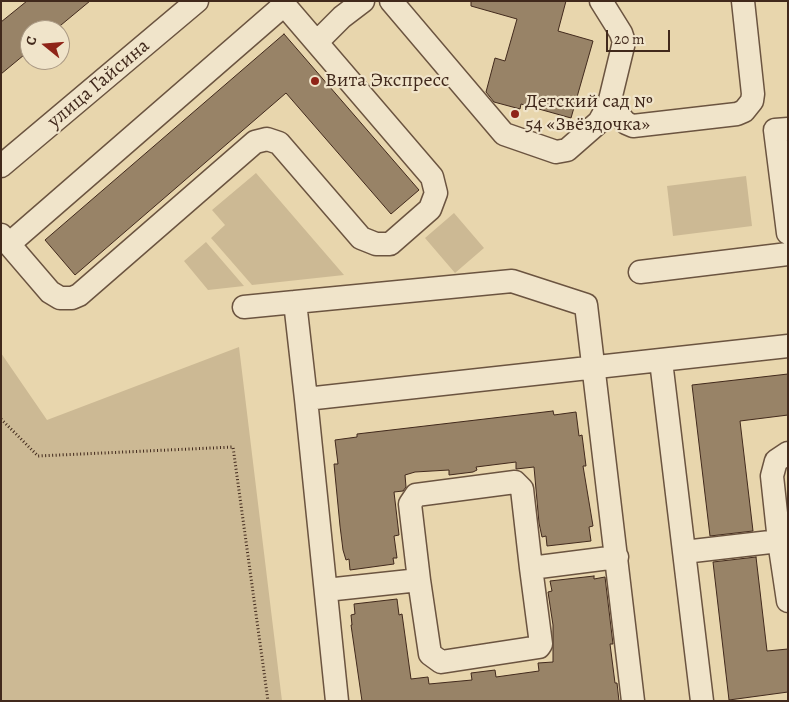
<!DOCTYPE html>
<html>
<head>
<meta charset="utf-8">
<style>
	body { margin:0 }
	#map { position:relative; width:789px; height:702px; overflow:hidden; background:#e8d6ad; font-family:Alegreya,serif }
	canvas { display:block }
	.frame { position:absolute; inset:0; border:2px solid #41291c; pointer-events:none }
	.north { position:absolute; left:20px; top:20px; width:50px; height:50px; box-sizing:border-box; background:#f0e4ca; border:1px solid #aa9984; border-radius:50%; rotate:287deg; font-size:14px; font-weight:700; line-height:20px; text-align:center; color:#41291c }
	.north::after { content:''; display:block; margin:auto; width:18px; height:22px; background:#8f2418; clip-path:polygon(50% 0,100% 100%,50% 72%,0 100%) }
	.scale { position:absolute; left:606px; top:30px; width:64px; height:22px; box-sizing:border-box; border:2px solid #41291c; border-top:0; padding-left:6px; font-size:15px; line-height:18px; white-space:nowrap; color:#41291c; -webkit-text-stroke:4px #f0e4ca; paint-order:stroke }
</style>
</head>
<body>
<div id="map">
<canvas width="789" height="702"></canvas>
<div class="frame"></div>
<div class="north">С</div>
<div class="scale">20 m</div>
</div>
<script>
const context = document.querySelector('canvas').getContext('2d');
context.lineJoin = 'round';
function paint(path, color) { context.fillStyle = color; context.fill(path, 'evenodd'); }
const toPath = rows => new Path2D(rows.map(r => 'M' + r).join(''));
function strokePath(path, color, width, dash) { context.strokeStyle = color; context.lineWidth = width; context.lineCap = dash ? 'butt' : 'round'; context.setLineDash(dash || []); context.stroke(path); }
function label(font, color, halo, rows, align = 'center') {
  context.font = font + ' Alegreya,serif'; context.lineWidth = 4.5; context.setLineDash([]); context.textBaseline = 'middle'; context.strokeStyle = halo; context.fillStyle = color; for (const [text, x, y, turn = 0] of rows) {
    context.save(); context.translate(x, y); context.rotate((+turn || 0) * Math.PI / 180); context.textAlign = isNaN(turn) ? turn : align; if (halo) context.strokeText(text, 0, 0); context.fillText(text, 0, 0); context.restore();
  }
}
const green = toPath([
	[256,173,344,275,252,285,211,238,225,225,212,210],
	[746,176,752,226,673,236,667,186],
	[454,213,484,248,455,273,425,238],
	[206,242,244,286,208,290,184,261],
	[239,347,282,701,1,701,1,353,47,420]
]);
const building = toPath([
	[27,1,90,1,55,30,30,30,30,50,1,74,1,22,27,1],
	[471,1,566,1,558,31,593,41,571,118,521,104,520,109,494,102,486,92,495,58,505,61,517,19,471,6,471,1],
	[284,34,419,190,391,214,286,93,75,275,45,240,284,34],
	[788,374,788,415,740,421,753,531,710,536,692,385,788,374],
	[553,411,554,415,576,412,579,436,582,435,586,466,583,466,593,526,589,527,591,541,547,546,546,536,542,537,539,523,534,467,516,469,516,462,476,467,477,470,473,472,449,475,449,470,415,472,405,475,406,487,403,491,394,492,399,535,394,536,397,558,393,558,394,564,350,570,349,559,346,560,343,550,340,526,334,464,338,464,335,440,357,437,357,434,553,411],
	[756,557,767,651,788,649,788,692,729,700,713,562,756,557],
	[594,576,594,579,605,577,613,644,610,644,615,683,617,683,619,701,362,701,351,625,352,625,351,615,355,614,354,604,397,599,399,615,402,614,411,679,428,677,429,684,472,680,471,673,495,670,496,677,539,671,538,663,553,662,553,625,548,592,552,591,550,581,594,576]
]);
const path = toPath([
	[1,419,38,456,233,447,268,701]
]);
const minor = toPath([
	[391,1,504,134,556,152,567,150,599,122,609,104,624,42,621,33,601,1],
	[317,42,342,17,363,1],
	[609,104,626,123,633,126,737,114,744,111,752,101,753,94,743,1],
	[788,129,775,130,788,233],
	[1,166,197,1],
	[1,235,50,292,60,298,72,298,79,295,255,142,267,139,279,143,361,238,376,244,390,244,430,209,436,193,432,177,281,1],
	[9,244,284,5],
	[640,272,788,254],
	[244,307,295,302],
	[661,361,702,701],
	[306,399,295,302,512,281,586,305,633,701],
	[779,541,788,601],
	[684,552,779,541,772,476,776,461,788,453],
	[419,580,430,654,441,662,539,647,541,644,531,568],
	[326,590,419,580,410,504,416,495,515,482,522,489,531,568,617,557],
	[337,701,306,399,788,346]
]);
const markers = [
	[315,81,5,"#8f2418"],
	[515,114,5,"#8f2418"]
];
const poiNames = [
	["Вита Экспресс",325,81],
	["Детский сад №",525,102],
	["54 «Звёздочка»",525,125]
];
const streetNames = [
	["улица Гайсина",99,84,-40]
];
paint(green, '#ccb994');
paint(building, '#988367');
strokePath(building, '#41291c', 1);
strokePath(minor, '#6b5440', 25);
strokePath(path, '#41291c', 3, [1, 2.5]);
strokePath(minor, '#f0e4ca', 22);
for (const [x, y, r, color] of markers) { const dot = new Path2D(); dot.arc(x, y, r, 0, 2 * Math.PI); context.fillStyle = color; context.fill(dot); strokePath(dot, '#f0e4ca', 2); }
label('20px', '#41291c', '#f0e4ca', poiNames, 'left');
label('20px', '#41291c', '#f0e4ca', streetNames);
</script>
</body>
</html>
